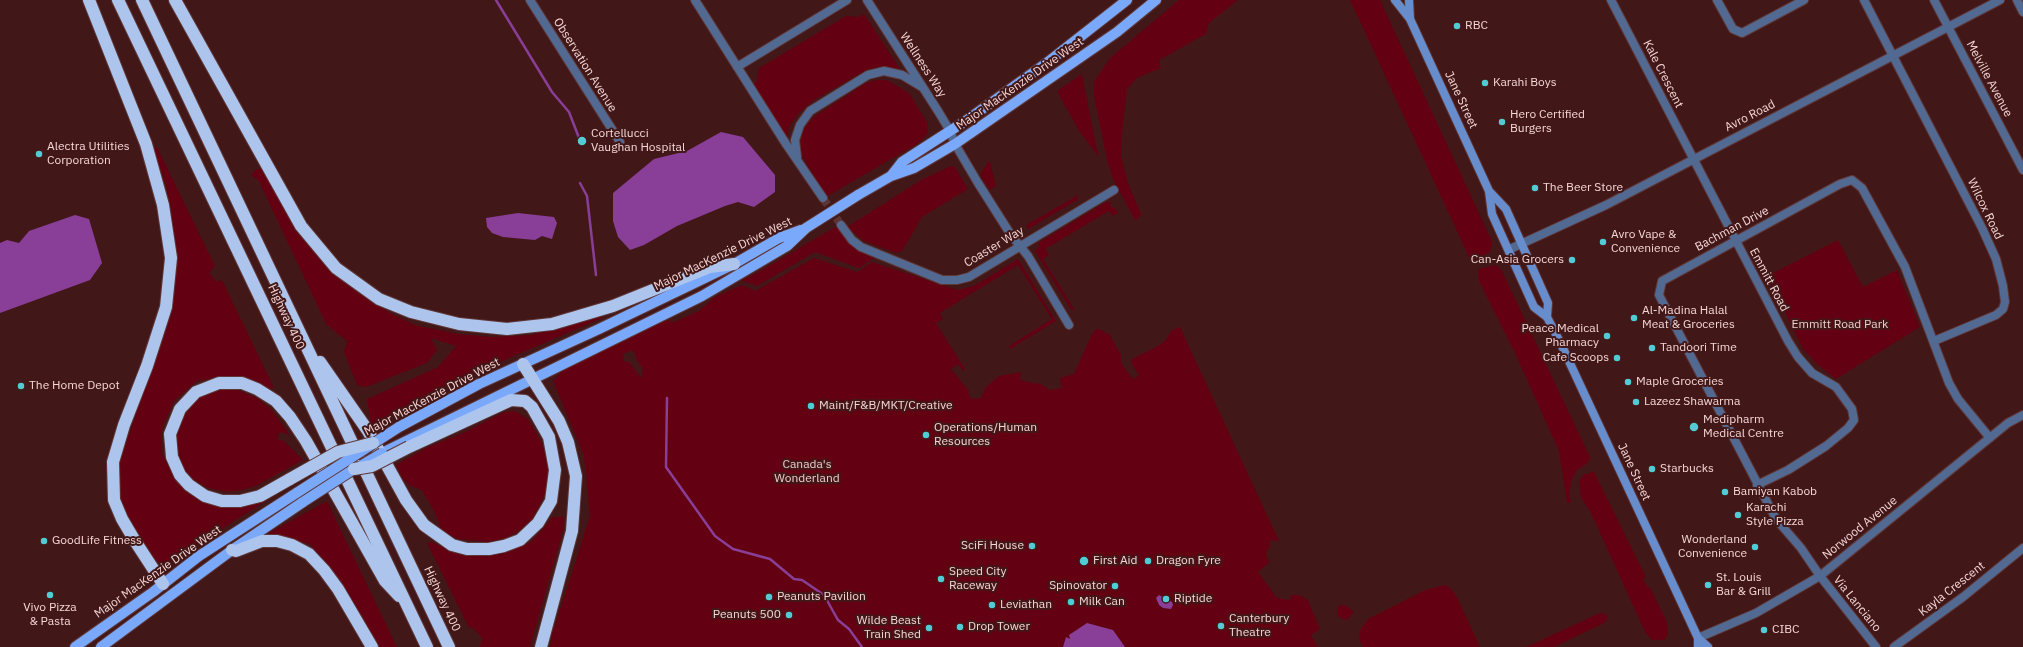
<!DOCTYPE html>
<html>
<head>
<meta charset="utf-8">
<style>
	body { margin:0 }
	canvas { display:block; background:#421718 }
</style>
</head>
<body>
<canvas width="2023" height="647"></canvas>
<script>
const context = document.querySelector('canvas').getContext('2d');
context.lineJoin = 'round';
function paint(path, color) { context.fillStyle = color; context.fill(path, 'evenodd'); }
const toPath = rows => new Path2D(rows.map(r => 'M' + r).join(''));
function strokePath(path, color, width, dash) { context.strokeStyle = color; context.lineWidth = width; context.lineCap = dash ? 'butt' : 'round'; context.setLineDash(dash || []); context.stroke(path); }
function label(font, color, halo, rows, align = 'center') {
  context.font = font + ' "IBM Plex Sans",sans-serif'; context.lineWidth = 4; context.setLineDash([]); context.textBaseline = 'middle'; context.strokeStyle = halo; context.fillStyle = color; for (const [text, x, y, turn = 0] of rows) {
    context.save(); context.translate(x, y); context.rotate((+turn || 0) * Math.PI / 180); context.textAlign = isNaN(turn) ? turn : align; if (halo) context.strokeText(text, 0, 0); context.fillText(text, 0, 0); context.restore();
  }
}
const green = toPath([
	[1179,0,1238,0,1209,23,1206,34,1159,60,1161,68,1137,78,1127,89,1122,132,1121,156,1128,183,1141,214,1138,219,1135,220,1113,179,1107,160,1094,96,1094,82,1110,58],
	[1350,0,1380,0,1491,239,1492,245,1490,252,1475,260,1471,260,1468,255],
	[864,14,900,69,881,67,868,69,814,100,799,113,789,127,787,140,752,85,757,81,759,68,846,16,859,17],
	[1082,74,1094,136,1099,157,1079,131,1057,91],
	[876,80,887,80,909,93,927,122,928,133,919,143,826,197,802,156,800,142,804,128,815,116,866,83],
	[157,147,215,266,209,273,217,282,222,280,274,388,269,389,246,379,221,377,197,381,174,401,162,428,162,454,179,483,196,497,219,507,250,502,286,488,172,561,164,564,159,563,150,555,121,509,118,487,119,464,159,346,176,262,171,211,166,186,153,148],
	[988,162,990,162,996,186,990,190,980,175],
	[951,166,955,167,968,189,922,217,902,251,896,253,864,241,847,227,921,180],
	[257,169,262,169,299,234,320,258,362,295,390,313,415,325,458,334,492,337,532,335,601,315,602,318,431,392,371,425,367,399,438,367,456,346,431,338,437,350,427,363,366,387,357,385,344,352,347,341,326,324,259,181,251,175],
	[1078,195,1077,200,1028,229,1026,226,1028,224],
	[1106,202,1112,202,1110,206,1116,209,1118,213,1112,216,1109,211,1045,249,1049,255,1043,259,1074,309,1072,311,1035,251,1039,247,1038,243],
	[837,226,853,245,874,258,859,268,815,252,757,286,741,280,753,275],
	[1838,240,1863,287,1897,270,1920,327,1836,379,1818,365,1803,349,1767,276],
	[814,258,857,272,872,262,958,290,974,286,1018,259,1056,321,1010,349,1009,346,1052,319,1018,265,940,313,943,319,936,323,965,369,963,371,958,364,951,369,970,392,968,393,972,399,981,398,986,387,999,376,1021,372,1020,380,1038,384,1038,382,1050,390,1062,388,1060,378,1074,374,1092,334,1096,329,1104,331,1107,335,1108,332,1121,355,1121,363,1133,379,1139,375,1131,363,1132,359,1158,346,1166,340,1171,331,1180,327,1279,541,1269,540,1270,543,1269,549,1266,551,1267,558,1270,562,1258,572,1277,598,1290,600,1291,595,1299,595,1308,600,1320,629,1311,635,1318,647,550,647,552,635,590,516,584,456,553,381,562,371,575,362,592,356,666,320,674,322,699,311,715,297,742,285,755,291],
	[632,350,636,355,636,359,643,369,641,378,630,363,624,361,623,354],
	[1496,265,1502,271,1590,457,1588,463,1576,471,1571,482,1569,495,1571,502,1567,503,1559,451,1514,351,1479,281,1478,273,1479,269],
	[223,388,238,390,257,398,271,409,290,435,280,432,277,439,284,441,303,460,256,486,242,490,228,492,208,488,189,477,177,453,175,438,184,412,199,398],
	[515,411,528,419,542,443,549,471,545,494,533,518,519,531,506,538,488,542,458,539,442,531,434,511,422,490,411,486,402,478,396,465,428,447,463,433,504,412],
	[1594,472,1646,577,1643,579,1648,588,1650,587,1667,622,1668,635,1664,640,1652,640,1645,632,1590,511,1581,498,1579,480,1585,474],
	[327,501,383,618,397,647,378,647,325,562,310,544,281,537,266,537,265,535],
	[553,517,564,517,563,530,530,647,480,647,482,638,472,627,469,628,427,543,432,542,457,554,497,555,531,542],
	[1444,585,1449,587,1456,595,1480,647,1363,647,1359,639,1360,630,1368,619,1423,591],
	[1340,605,1345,605,1354,612,1348,619,1344,620,1337,615,1337,609],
	[1600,613,1605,614,1608,618,1604,623,1554,647,1526,647]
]);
const water = toPath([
	[721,132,743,137,775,175,775,192,754,207,738,202,725,206,677,226,644,245,630,250,618,237,613,221,613,193,654,159,687,151],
	[518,213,554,217,557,223,552,239,542,236,535,240,503,237,492,233,487,227,486,218],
	[75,215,89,219,102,263,90,280,0,313,0,243,7,240,19,243,29,231],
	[1159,595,1172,602,1173,605,1171,609,1163,608,1159,605,1156,598],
	[1087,623,1113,630,1125,647,1063,647,1066,637,1070,639,1069,635]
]);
const stream = toPath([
	[496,0,552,92,569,112,581,143],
	[580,183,587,196,596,275],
	[667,398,666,467,715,536,733,549,770,559,794,579,802,580,824,595,838,620,849,629,862,647]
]);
const minorTunnel = toPath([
	[823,198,841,225]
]);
const minor = toPath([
	[530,0,620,142],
	[695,0,786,144,823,198],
	[867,0,938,111,950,131,955,144,978,183,1011,235,1028,256,1069,325],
	[1611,0,1788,341,1798,357,1812,373,1836,387,1852,409,1854,420,1848,428,1826,446,1788,470,1757,485],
	[1717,0,1733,29,1742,33,1804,0],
	[1864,0,1982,228,1996,259,2003,286,2005,302,2003,309,1996,315,1934,341],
	[2017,0,2023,12],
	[737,67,847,0],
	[797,157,795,140,800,125,810,111,868,75,884,71,902,75,922,87],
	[841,225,852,240,861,247,942,280,957,280,969,277,1114,190],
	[1698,638,1756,613,1820,576,2008,423,2023,415],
	[1876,647,1820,576,1801,548,1776,519,1659,295,1662,281,1840,184,1852,180,1862,188,1905,267,1949,383,1958,399,1990,438],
	[1894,647,1963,597,2023,548]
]);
const tertiary = toPath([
	[1934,0,2023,170],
	[1510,249,1606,205,2000,0]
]);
const secondary = toPath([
	[1395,0,1410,19,1489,191,1506,209,1548,303,1547,317],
	[1409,0,1410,19],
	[1489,191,1492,214,1534,307,1547,317,1561,344,1698,638,1698,647],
	[1698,638,1708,647]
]);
const primary = toPath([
	[891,176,902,162,967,120,1048,62,1127,0],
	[858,195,891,176,914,168,955,144,1117,32,1156,0],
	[399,427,479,384,599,329,734,264,779,238,801,230],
	[382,453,702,296,787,246,806,228],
	[75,647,153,592,199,556,298,492],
	[101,647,232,550,303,502]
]);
const motorway = toPath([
	[89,0,146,144,163,205,171,258,166,307,147,366,124,425,113,462,114,500,122,519,135,541,163,584],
	[118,0,427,647],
	[142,0,449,647],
	[175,0,301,226,336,268,379,299,411,312,459,324,507,329,552,324,613,306,710,267,734,264],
	[320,362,368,431,406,500,424,525,452,545,467,549,489,549,504,546,520,540,538,523,551,501,555,470,549,437,532,407,525,401,511,400,409,447],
	[523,364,559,421,568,442,576,476,572,531,541,647],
	[290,479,260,496,240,501,222,501,205,496,189,485,180,475,172,457,170,434,180,409,196,392,219,383,242,383,257,389,276,401,290,417,306,441,385,581,399,596],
	[232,550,236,551,262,541,277,541,292,545,309,554,324,570,338,589,372,647]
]);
const primaryBridge = toPath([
	[806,228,858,195],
	[362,465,382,453],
	[298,492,399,427],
	[303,502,354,469]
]);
const motorwayBridge = toPath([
	[354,469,372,466,409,447],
	[290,479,338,452,373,443]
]);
const markers = [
	[1457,26,4,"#51ccd4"],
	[1485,83,4,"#51ccd4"],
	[1502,122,4,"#51ccd4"],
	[582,141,5,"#51ccd4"],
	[39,154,4,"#51ccd4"],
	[1535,188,4,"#51ccd4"],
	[1603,242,4,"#51ccd4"],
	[1572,260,4,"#51ccd4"],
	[1634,318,4,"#51ccd4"],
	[1607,336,4,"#51ccd4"],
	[1652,348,4,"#51ccd4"],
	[1617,358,4,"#51ccd4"],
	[1628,382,4,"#51ccd4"],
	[21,386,4,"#51ccd4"],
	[1636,402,4,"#51ccd4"],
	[811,406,4,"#51ccd4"],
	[1694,427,5,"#51ccd4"],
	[926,435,4,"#51ccd4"],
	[1652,469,4,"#51ccd4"],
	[1725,492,4,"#51ccd4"],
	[1738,515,4,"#51ccd4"],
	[44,541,4,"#51ccd4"],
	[1032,546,4,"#51ccd4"],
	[1755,547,4,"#51ccd4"],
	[1084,561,5,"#51ccd4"],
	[1148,561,4,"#51ccd4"],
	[941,579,4,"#51ccd4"],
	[1708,585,4,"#51ccd4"],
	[1115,586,4,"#51ccd4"],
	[50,595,4,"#51ccd4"],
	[769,597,4,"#51ccd4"],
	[1166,599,4,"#51ccd4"],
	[1071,602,4,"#51ccd4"],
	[992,605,4,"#51ccd4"],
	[789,615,4,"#51ccd4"],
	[1221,626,4,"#51ccd4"],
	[960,627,4,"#51ccd4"],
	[929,628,4,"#51ccd4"],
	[1764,630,4,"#51ccd4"]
];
const poiNames = [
	["RBC",1465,26],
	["Karahi Boys",1493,83],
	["Hero Certified",1510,115],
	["Burgers",1510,129],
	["Cortellucci",591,134],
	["Vaughan Hospital",591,148],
	["Alectra Utilities",47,147],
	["Corporation",47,161],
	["The Beer Store",1543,188],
	["Avro Vape &",1611,235],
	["Convenience",1611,249],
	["Can-Asia Grocers",1564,260,"right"],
	["Al-Madina Halal",1642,311],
	["Meat & Groceries",1642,325],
	["Peace Medical",1599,329,"right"],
	["Pharmacy",1599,343,"right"],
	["Tandoori Time",1660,348],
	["Cafe Scoops",1609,358,"right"],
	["Maple Groceries",1636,382],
	["The Home Depot",29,386],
	["Lazeez Shawarma",1644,402],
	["Maint/F&B/MKT/Creative",819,406],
	["Medipharm",1703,420],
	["Medical Centre",1703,434],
	["Operations/Human",934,428],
	["Resources",934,442],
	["Starbucks",1660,469],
	["Bamiyan Kabob",1733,492],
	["Karachi",1746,508],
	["Style Pizza",1746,522],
	["Wonderland",1747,540,"right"],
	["Convenience",1747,554,"right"],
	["GoodLife Fitness",52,541],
	["SciFi House",1024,546,"right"],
	["First Aid",1093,561],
	["Dragon Fyre",1156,561],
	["Speed City",949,572],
	["Raceway",949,586],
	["St. Louis",1716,578],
	["Bar & Grill",1716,592],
	["Spinovator",1107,586,"right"],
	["Peanuts Pavilion",777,597],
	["Riptide",1174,599],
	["Milk Can",1079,602],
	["Leviathan",1000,605],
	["Vivo Pizza",50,608,"center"],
	["& Pasta",50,622,"center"],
	["Peanuts 500",781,615,"right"],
	["Canterbury",1229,619],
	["Theatre",1229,633],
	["Wilde Beast",921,621,"right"],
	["Train Shed",921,635,"right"],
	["Drop Tower",968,627],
	["CIBC",1772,630]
];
const streetNames = [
	["Observation Avenue",585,65,58],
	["Wellness Way",923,65,57],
	["Kale Crescent",1663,74,63],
	["Melville Avenue",1989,79,62],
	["Major MacKenzie Drive West",1020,84,-35],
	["Jane Street",1461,100,65],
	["Avro Road",1750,116,-27],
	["Wilcox Road",1985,209,64],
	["Bachman Drive",1732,229,-28],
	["Coaster Way",994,247,-31],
	["Major MacKenzie Drive West",723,254,-26],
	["Emmitt Road",1769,280,62],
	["Highway 400",286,317,65],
	["Major MacKenzie Drive West",432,397,-28],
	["Jane Street",1634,472,65],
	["Norwood Avenue",1860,528,-39],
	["Major MacKenzie Drive West",158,572,-35],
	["Kayla Crescent",1952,589,-38],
	["Highway 400",442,599,65],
	["Via Lanciano",1857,604,51]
];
const parkNames = [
	["Emmitt Road Park",1840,325],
	["Canada's",807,465],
	["Wonderland",807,479]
];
paint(green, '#630011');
paint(water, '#893e97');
strokePath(stream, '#893e97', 2.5);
strokePath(minorTunnel, '#5d3434', 8, [8, 4]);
strokePath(minor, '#5f3636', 10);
strokePath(tertiary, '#5f3636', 10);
strokePath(secondary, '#5f3636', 10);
strokePath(primary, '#5f3636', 12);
strokePath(motorway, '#5f3636', 14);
strokePath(minor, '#526991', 8);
strokePath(tertiary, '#526991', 8);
strokePath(secondary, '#688dcd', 8);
strokePath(primary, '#7aa9fc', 10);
strokePath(motorway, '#adc5ed', 12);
strokePath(primaryBridge, '#5f3636', 12, []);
strokePath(motorwayBridge, '#5f3636', 14, []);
strokePath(primaryBridge, '#7aa9fc', 10);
strokePath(motorwayBridge, '#adc5ed', 12);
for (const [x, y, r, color] of markers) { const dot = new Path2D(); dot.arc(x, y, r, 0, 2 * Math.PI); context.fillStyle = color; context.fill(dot); strokePath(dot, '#421718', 1.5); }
label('12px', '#f5d7d6', '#421718', poiNames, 'left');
label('12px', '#f5d7d6', '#421718', streetNames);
label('12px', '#edcccb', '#421718', parkNames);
</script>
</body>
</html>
